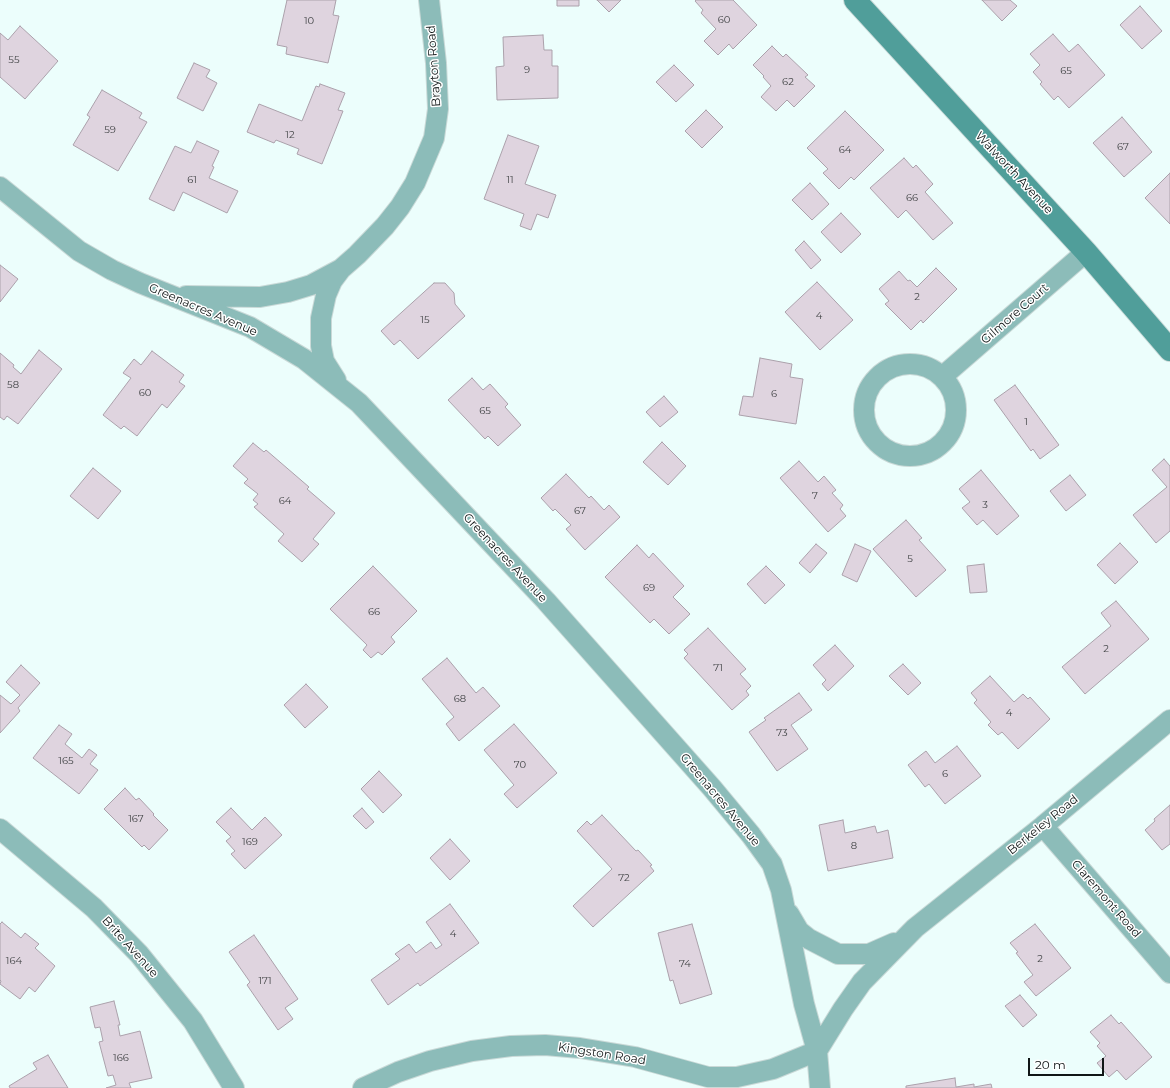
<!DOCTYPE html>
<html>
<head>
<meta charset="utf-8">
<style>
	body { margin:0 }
	#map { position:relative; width:1170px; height:1088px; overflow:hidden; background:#ecfefc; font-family:Montserrat,sans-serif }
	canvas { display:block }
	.scale { position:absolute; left:1028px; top:1058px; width:76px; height:18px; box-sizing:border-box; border:2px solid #101616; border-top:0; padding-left:5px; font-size:12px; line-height:14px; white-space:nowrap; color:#101616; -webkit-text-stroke:3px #fff; paint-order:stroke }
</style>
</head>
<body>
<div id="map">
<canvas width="1170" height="1088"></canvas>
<div class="scale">20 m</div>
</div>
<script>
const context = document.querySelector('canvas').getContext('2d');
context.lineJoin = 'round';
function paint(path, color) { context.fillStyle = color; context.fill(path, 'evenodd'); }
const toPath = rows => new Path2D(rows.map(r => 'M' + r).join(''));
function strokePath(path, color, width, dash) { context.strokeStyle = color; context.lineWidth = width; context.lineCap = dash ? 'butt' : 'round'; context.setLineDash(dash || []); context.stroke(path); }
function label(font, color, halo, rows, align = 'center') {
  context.font = font + ' Montserrat,sans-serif'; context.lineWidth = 3; context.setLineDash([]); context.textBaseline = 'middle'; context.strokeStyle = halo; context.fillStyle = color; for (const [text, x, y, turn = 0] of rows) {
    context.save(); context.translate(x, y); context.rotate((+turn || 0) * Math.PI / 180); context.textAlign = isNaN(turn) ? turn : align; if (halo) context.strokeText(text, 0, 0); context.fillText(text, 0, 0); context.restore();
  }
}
const building = toPath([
	[287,0,336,0,333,15,339,16,328,63,286,54,287,47,277,45,287,0],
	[557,0,579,0,579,6,557,6,557,0],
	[597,0,621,0,609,12,597,0],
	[696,0,733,0,757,25,733,49,729,44,718,55,704,41,716,29,701,13,703,10,695,1,696,0],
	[982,0,1010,0,1017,6,1002,21,982,0],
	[1140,6,1162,31,1142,49,1120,25,1140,6],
	[20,26,58,61,25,99,0,77,0,33,8,40,20,26],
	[1053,34,1069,52,1078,44,1105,75,1069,108,1058,96,1054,100,1040,84,1042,82,1033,72,1040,65,1030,54,1053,34],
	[543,35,544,50,552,50,552,66,558,66,558,98,497,100,496,67,504,66,503,37,543,35],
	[772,46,783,57,786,54,808,75,805,77,815,86,794,107,787,100,776,111,761,97,771,86,763,77,764,76,753,65,772,46],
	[194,63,210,70,206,77,217,83,203,111,177,98,194,63],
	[674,65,694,85,676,102,656,82,674,65],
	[320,84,345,93,338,110,343,111,322,164,297,154,299,149,276,140,274,143,247,132,259,104,302,121,316,86,319,87,320,84],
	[102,90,142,113,139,118,147,122,118,171,73,145,90,117,87,115,102,90],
	[706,110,723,127,702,148,685,131,706,110],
	[845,111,884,150,854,180,851,177,839,189,823,173,828,169,807,148,845,111],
	[1122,117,1152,152,1124,177,1093,143,1122,117],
	[508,135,539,146,525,184,556,195,548,218,537,214,531,230,520,226,524,214,484,199,508,135],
	[197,141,219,151,212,166,214,167,209,178,238,191,227,213,183,192,174,211,149,199,175,146,191,153,197,141],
	[904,158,913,168,916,165,933,184,925,192,953,223,933,240,906,210,898,218,870,188,904,158],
	[1170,173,1170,224,1145,198,1170,173],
	[810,183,829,204,812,220,792,200,810,183],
	[841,213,861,234,841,253,821,232,841,213],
	[804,241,821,260,811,269,795,250,804,241],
	[0,265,18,279,0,302,0,265],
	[936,268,957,289,923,323,921,320,911,330,885,304,889,301,879,289,899,271,908,281,910,280,917,287,936,268],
	[817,282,853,320,820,350,785,312,817,282],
	[434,283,445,283,454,293,455,304,465,316,418,359,400,340,394,345,381,331,434,283],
	[39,350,62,369,18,424,7,416,4,420,0,417,0,353,14,365,13,367,21,374,39,350],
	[152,351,184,375,179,382,185,386,167,408,162,404,137,436,124,426,121,429,103,415,131,378,123,373,134,359,141,365,152,351],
	[760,358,792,364,790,377,803,379,796,424,739,415,743,396,753,397,760,358],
	[472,378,483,390,490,384,508,404,505,407,521,425,498,446,488,436,485,439,448,400,472,378],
	[1015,385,1059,445,1040,459,1033,449,1031,451,994,400,1015,385],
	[664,396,678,412,660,427,646,412,664,396],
	[662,442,686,466,668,485,643,462,662,442],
	[253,443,264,452,266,450,309,487,307,489,335,513,313,539,319,544,302,562,278,541,284,534,254,507,258,504,253,500,258,494,244,483,248,479,233,466,253,443],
	[1164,459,1170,466,1170,531,1156,543,1133,515,1167,487,1152,470,1164,459],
	[799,461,818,482,824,476,836,490,832,493,843,505,840,509,846,516,828,532,780,478,799,461],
	[93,468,121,491,98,519,70,496,93,468],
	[981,470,1019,516,997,535,983,520,977,525,962,508,970,502,959,489,981,470],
	[566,474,589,498,591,496,604,510,609,505,620,517,585,550,566,529,571,525,555,509,553,511,541,498,566,474],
	[1070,475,1086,495,1066,511,1050,491,1070,475],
	[906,520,922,538,919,540,946,570,916,597,873,549,906,520],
	[1120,543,1138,562,1115,584,1097,565,1120,543],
	[816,544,827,553,810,573,799,563,816,544],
	[855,544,871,551,857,582,842,575,855,544],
	[637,545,649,558,653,553,684,586,673,597,690,614,669,634,654,619,650,623,605,577,637,545],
	[984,564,987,592,970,593,967,566,984,564],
	[373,566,417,611,391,637,395,642,382,655,378,652,371,658,363,650,367,645,330,609,373,566],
	[766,566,785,585,765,604,747,584,766,566],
	[1116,601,1149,639,1085,694,1062,667,1111,626,1101,613,1116,601],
	[708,628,746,669,740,674,751,686,746,691,749,695,732,710,684,658,688,654,684,650,708,628],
	[835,645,854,666,828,691,822,684,826,680,813,665,835,645],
	[447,658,476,693,483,687,500,706,459,741,446,724,454,717,422,679,447,658],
	[903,664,921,683,908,695,889,676,903,664],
	[21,665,40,683,18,708,20,711,0,733,0,695,11,704,20,695,6,682,21,665],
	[990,676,1014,702,1023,694,1028,699,1030,697,1050,719,1018,749,1002,732,998,735,988,725,991,722,974,703,977,700,971,693,990,676],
	[306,684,328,707,305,728,284,705,306,684],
	[799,693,812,710,791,725,808,749,777,771,749,732,766,720,764,718,799,693],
	[514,724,557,773,517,808,504,794,514,785,484,750,514,724],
	[59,725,72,734,65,744,82,758,89,749,97,755,90,764,98,770,79,794,33,758,59,725],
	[957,746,981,776,945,804,929,784,925,787,908,765,926,751,935,763,957,746],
	[379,771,402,795,383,813,361,789,379,771],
	[125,788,136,800,139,798,154,814,153,815,168,830,149,850,144,845,142,847,104,809,125,788],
	[1170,805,1170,844,1162,850,1145,830,1155,821,1154,819,1170,805],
	[231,808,252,830,265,817,282,835,245,869,231,854,235,851,226,841,231,837,216,822,231,808],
	[362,808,374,822,366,829,353,816,362,808],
	[602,815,636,851,638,850,652,865,650,866,654,871,593,927,573,906,612,869,577,831,587,821,591,825,602,815],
	[843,820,845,833,875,826,877,833,888,830,893,858,828,871,819,825,843,820],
	[450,839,470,861,450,880,430,858,450,839],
	[450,904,479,943,420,986,418,983,388,1005,371,980,400,959,395,954,409,944,416,953,431,942,436,949,442,945,426,922,450,904],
	[2,922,21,938,25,933,39,944,35,948,55,966,35,992,29,987,20,999,0,984,1,981,0,980,0,924,2,922],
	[692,924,712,994,680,1004,673,980,670,981,658,933,692,924],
	[1035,924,1071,968,1036,996,1024,982,1033,975,1016,953,1018,952,1010,943,1035,924],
	[254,935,298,999,285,1008,293,1019,278,1030,247,985,250,982,229,952,254,935],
	[1020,995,1037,1015,1023,1027,1005,1006,1020,995],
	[114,1001,120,1025,118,1025,120,1036,140,1031,152,1078,129,1083,131,1088,106,1088,116,1085,113,1075,108,1076,99,1042,103,1041,100,1027,95,1028,90,1007,114,1001],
	[1111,1015,1119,1024,1121,1022,1152,1057,1126,1080,1117,1070,1109,1077,1097,1063,1106,1056,1097,1046,1100,1043,1090,1032,1111,1015],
	[48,1055,68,1088,10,1088,9,1086,37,1069,33,1063,48,1055],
	[955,1078,956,1087,974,1084,974,1087,991,1084,992,1088,906,1088,906,1086,955,1078]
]);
const street = toPath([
	[0,187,79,251,112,270,140,283,250,327,304,359,359,403,546,601,712,788,751,835,772,864,781,890,804,1004,817,1051,820,1088],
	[186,296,260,297,288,292,311,285,341,269,357,255,385,226,400,207,415,183,434,138,438,109,436,63,429,0],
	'864 410a46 46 0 1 1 92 0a46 46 0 1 1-92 0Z',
	[943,376,1086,252],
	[336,380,324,361,321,346,321,318,326,295,332,281,341,269],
	[1043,826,1170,973],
	[0,829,94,908,139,954,193,1021,234,1088],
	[789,914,799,931,809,939,838,954,869,954,894,943],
	[363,1088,398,1072,430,1061,472,1051,511,1046,545,1045,580,1048,635,1057,708,1077,737,1077,773,1069,817,1051,843,1009,862,982,915,928,1043,826,1170,720]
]);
const secondary = toPath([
	[855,0,1086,252,1170,350]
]);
const numberNames = [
	["60",724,20],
	["10",309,21],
	["55",14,60],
	["9",527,70],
	["65",1066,71],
	["62",788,82],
	["59",110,130],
	["12",290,135],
	["67",1123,147],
	["64",845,150],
	["61",192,180],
	["11",510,180],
	["66",912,198],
	["2",917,297],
	["4",819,316],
	["15",425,320],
	["58",13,385],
	["60",145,393],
	["6",774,394],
	["65",485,411],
	["1",1026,422],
	["7",815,496],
	["64",285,501],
	["3",985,505],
	["67",580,511],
	["5",910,559],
	["69",649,588],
	["66",374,612],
	["2",1106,649],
	["71",718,668],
	["68",460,699],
	["4",1009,713],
	["73",782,733],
	["165",66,761],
	["70",520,765],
	["6",945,774],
	["167",136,819],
	["169",250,842],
	["8",854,846],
	["72",624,878],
	["4",453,934],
	["2",1040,959],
	["164",14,961],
	["74",685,964],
	["171",265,981],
	["166",121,1058]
];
const streetNames = [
	["Brayton Road",434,66,-94],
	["Walworth Avenue",1014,173,47],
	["Greenacres Avenue",203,310,23],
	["Gilmore Court",1015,314,-41],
	["Greenacres Avenue",505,558,47],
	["Greenacres Avenue",720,800,50],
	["Berkeley Road",1043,825,-39],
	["Claremont Road",1106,899,49],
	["Brite Avenue",130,947,48],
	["Kingston Road",602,1054,9]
];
paint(building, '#dfd4df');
strokePath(building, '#aba1ab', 1);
strokePath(street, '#c9d9d7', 22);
strokePath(secondary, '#c9d9d7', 24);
strokePath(street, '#8cbcb9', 20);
strokePath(secondary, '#509e9a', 22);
label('10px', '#444648', null, numberNames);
label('12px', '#101616', '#fff', streetNames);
</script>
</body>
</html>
